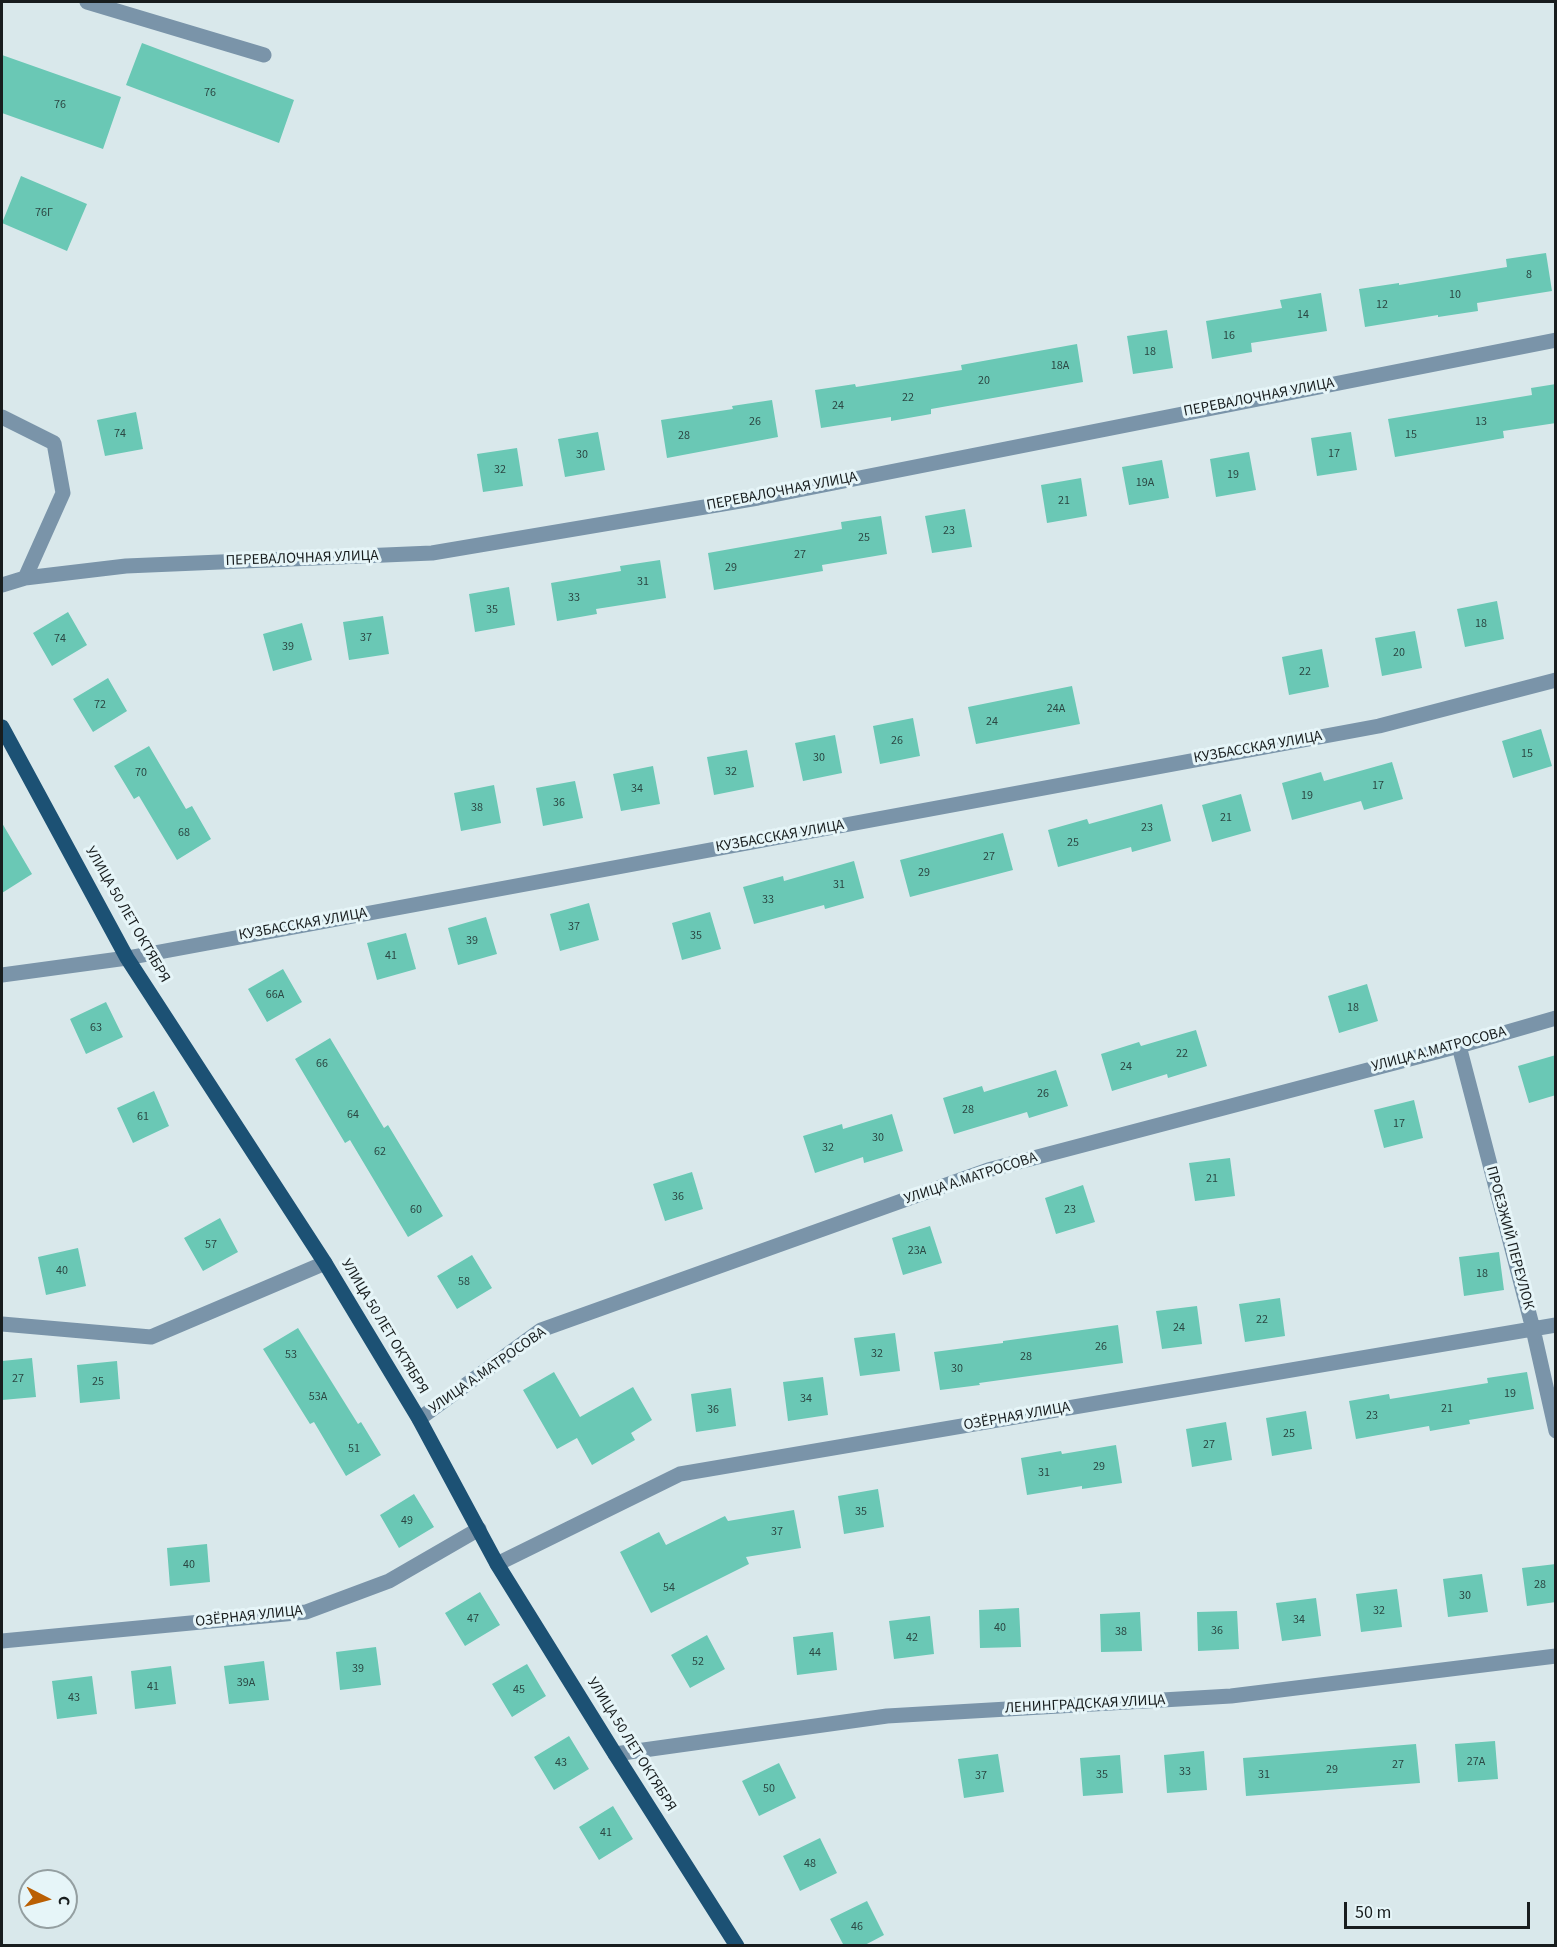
<!DOCTYPE html>
<html>
<head>
<meta charset="utf-8">
<style>
	body { margin:0 }
	#map { position:relative; width:1557px; height:1947px; overflow:hidden; background:#d9e8eb; font-family:"Source Sans 3",sans-serif }
	canvas { display:block }
	.frame { position:absolute; inset:0; border:3px solid #181d1e; pointer-events:none }
	.north { position:absolute; left:18px; top:1869px; width:60px; height:60px; box-sizing:border-box; background:#e6f5f8; border:2px solid #949fa1; border-radius:50%; rotate:96deg; font-size:16px; font-weight:700; line-height:24px; text-align:center; color:#181d1e }
	.north::after { content:''; display:block; margin:auto; width:21px; height:27px; background:#ba5f03; clip-path:polygon(50% 0,100% 100%,50% 72%,0 100%) }
	.scale { position:absolute; left:1344px; top:1902px; width:186px; height:27px; box-sizing:border-box; border:3px solid #181d1e; border-top:0; padding-left:8px; font-size:18px; line-height:21px; white-space:nowrap; color:#181d1e; -webkit-text-stroke:4px #e6f5f8; paint-order:stroke }
</style>
</head>
<body>
<div id="map">
<canvas width="1557" height="1947"></canvas>
<div class="frame"></div>
<div class="north">С</div>
<div class="scale">50 m</div>
</div>
<script>
const context = document.querySelector('canvas').getContext('2d');
context.lineJoin = 'round';
function paint(path, color) { context.fillStyle = color; context.fill(path, 'evenodd'); }
const toPath = rows => new Path2D(rows.map(r => 'M' + r).join(''));
function strokePath(path, color, width, dash) { context.strokeStyle = color; context.lineWidth = width; context.lineCap = dash ? 'butt' : 'round'; context.setLineDash(dash || []); context.stroke(path); }
function label(font, color, halo, rows, align = 'center') {
  context.font = font + ' "Source Sans 3",sans-serif'; context.lineWidth = 6; context.setLineDash([]); context.textBaseline = 'middle'; context.strokeStyle = halo; context.fillStyle = color; for (const [text, x, y, turn = 0] of rows) {
    context.save(); context.translate(x, y); context.rotate((+turn || 0) * Math.PI / 180); context.textAlign = isNaN(turn) ? turn : align; if (halo) context.strokeText(text, 0, 0); context.fillText(text, 0, 0); context.restore();
  }
}
const building = toPath([
	[142,43,294,100,279,143,126,85],
	[2,55,121,97,103,149,2,113],
	[21,176,87,204,67,251,2,223],
	[1546,253,1552,291,1477,303,1478,311,1438,317,1438,315,1365,327,1359,289,1399,283,1399,285,1507,267,1506,259],
	[1321,293,1327,331,1251,343,1252,352,1212,359,1206,321,1282,308,1280,300],
	[1167,330,1173,368,1133,374,1127,336],
	[1077,344,1083,382,931,409,931,414,891,421,891,417,821,428,815,390,855,384,856,387,962,370,961,365],
	[1556,384,1556,423,1503,431,1504,438,1395,457,1388,419,1532,395,1531,388],
	[772,400,778,437,667,458,661,420,733,409,732,406],
	[136,412,143,449,105,456,97,420],
	[598,432,605,470,565,477,558,439],
	[1351,432,1357,470,1317,476,1311,438],
	[517,448,523,486,483,492,477,454],
	[1249,452,1256,490,1216,497,1210,459],
	[1162,460,1169,498,1129,505,1122,467],
	[1081,478,1087,516,1047,523,1041,485],
	[965,509,972,547,932,553,925,516],
	[881,516,887,554,822,565,823,571,714,590,708,553,842,529,841,522],
	[660,560,666,598,596,609,597,614,557,621,551,583,621,571,620,566],
	[509,587,515,625,475,632,469,594],
	[1497,601,1504,639,1465,647,1457,609],
	[68,612,87,645,52,666,33,633],
	[383,616,389,654,349,660,343,622],
	[302,623,312,660,273,671,263,634],
	[1415,631,1422,668,1382,676,1375,638],
	[1322,649,1329,687,1289,695,1282,657],
	[108,678,127,711,93,732,73,699],
	[1072,686,1080,724,976,744,968,707],
	[913,718,920,756,880,764,873,726],
	[1541,729,1552,766,1513,778,1502,741],
	[835,735,842,773,803,781,795,743],
	[149,746,186,809,192,806,211,839,177,860,139,796,134,799,114,766],
	[747,750,754,787,714,795,707,757],
	[1392,762,1403,799,1364,810,1361,801,1292,820,1282,783,1321,772,1324,781],
	[653,766,660,804,621,811,613,774],
	[575,781,583,818,543,826,536,788],
	[494,785,501,823,461,831,454,793],
	[1241,794,1251,831,1212,842,1202,805],
	[1162,804,1171,841,1132,852,1131,847,1058,867,1048,830,1087,819,1089,824],
	[2,823,32,874,2,893],
	[1003,833,1013,870,910,897,900,860],
	[854,861,864,898,825,909,824,905,754,924,743,887,783,876,784,881],
	[589,903,599,940,560,951,550,914],
	[710,912,721,949,682,960,672,923],
	[486,917,497,954,458,965,448,928],
	[406,933,416,969,377,980,367,943],
	[283,969,302,1002,267,1022,248,989],
	[1367,984,1378,1021,1339,1033,1328,996],
	[106,1002,123,1037,86,1054,70,1019],
	[1196,1030,1207,1066,1168,1078,1167,1074,1112,1091,1101,1054,1139,1042,1141,1046],
	[330,1038,384,1128,388,1125,443,1216,408,1237,350,1140,345,1143,295,1059],
	[1556,1055,1556,1095,1529,1103,1518,1066],
	[1056,1070,1068,1106,1029,1118,1027,1112,954,1134,943,1098,982,1086,984,1092],
	[154,1091,169,1126,133,1143,117,1108],
	[1414,1100,1423,1138,1384,1148,1374,1110],
	[892,1114,903,1151,864,1163,863,1157,815,1173,803,1136,842,1124,843,1129],
	[1230,1158,1235,1196,1195,1201,1189,1163],
	[692,1172,703,1209,665,1221,653,1184],
	[1083,1185,1095,1222,1056,1234,1045,1198],
	[220,1218,238,1252,203,1271,184,1238],
	[930,1226,942,1263,903,1275,892,1238],
	[78,1248,86,1286,46,1295,38,1257],
	[1499,1252,1504,1290,1464,1296,1459,1257],
	[472,1255,492,1288,457,1309,437,1276],
	[1280,1298,1285,1336,1245,1342,1239,1304],
	[1197,1306,1202,1344,1162,1349,1156,1311],
	[1118,1325,1123,1363,979,1383,980,1385,940,1390,934,1352,1003,1343,1003,1341],
	[298,1328,358,1424,361,1422,381,1455,346,1476,314,1422,310,1424,263,1349],
	[895,1333,900,1371,860,1376,854,1338],
	[32,1358,36,1397,2,1400,2,1361],
	[117,1361,120,1399,80,1403,77,1365],
	[554,1372,580,1417,633,1387,652,1420,631,1433,635,1440,592,1465,577,1438,557,1449,523,1390],
	[1527,1372,1534,1409,1469,1420,1470,1424,1430,1431,1429,1426,1356,1439,1349,1401,1389,1394,1390,1399,1488,1383,1487,1378],
	[823,1377,828,1415,788,1421,783,1382],
	[731,1388,736,1426,696,1432,691,1394],
	[1306,1411,1312,1449,1272,1456,1266,1418],
	[1226,1422,1232,1460,1192,1467,1186,1429],
	[1116,1445,1122,1483,1082,1489,1082,1486,1027,1495,1021,1458,1061,1451,1062,1454],
	[878,1489,884,1527,844,1534,838,1496],
	[414,1494,434,1527,399,1548,380,1515],
	[794,1510,801,1548,746,1557,749,1564,651,1613,620,1552,659,1532,666,1545,725,1516,728,1521],
	[207,1544,210,1582,170,1586,167,1548],
	[1556,1564,1556,1602,1527,1606,1522,1568],
	[1482,1574,1488,1612,1448,1617,1443,1579],
	[1397,1589,1402,1627,1361,1632,1356,1594],
	[480,1592,500,1625,465,1646,445,1613],
	[1316,1598,1321,1636,1282,1641,1276,1603],
	[1019,1608,1021,1647,980,1648,979,1610],
	[1237,1611,1239,1649,1198,1651,1197,1612],
	[1140,1612,1142,1651,1101,1652,1100,1614],
	[930,1616,934,1654,894,1659,889,1621],
	[833,1632,837,1670,797,1675,793,1637],
	[707,1635,725,1669,690,1688,671,1655],
	[376,1647,381,1685,340,1690,336,1652],
	[264,1661,269,1700,229,1704,224,1666],
	[527,1664,546,1696,512,1717,492,1684],
	[171,1666,176,1704,135,1709,131,1671],
	[92,1676,97,1714,57,1719,52,1681],
	[569,1736,589,1769,554,1790,534,1757],
	[1495,1741,1498,1779,1458,1782,1455,1744],
	[1416,1744,1420,1783,1246,1796,1243,1758],
	[1204,1751,1207,1790,1167,1793,1164,1755],
	[998,1754,1004,1792,964,1798,958,1759],
	[1120,1755,1123,1793,1083,1796,1080,1758],
	[779,1763,796,1798,759,1816,742,1781],
	[613,1806,633,1839,599,1860,579,1827],
	[820,1838,837,1873,800,1891,783,1856],
	[867,1901,884,1935,863,1946,844,1946,830,1919]
]);
const minor = toPath([
	[87,2,264,55],
	[2,417,54,443,63,493,25,578],
	[2,585,25,578,126,566,432,553,758,498,1556,340],
	[2,975,127,958,1379,726,1556,680],
	[1459,1046,1533,1329,1556,1431],
	[2,1324,151,1337,325,1263],
	[419,1419,541,1330,988,1170,1459,1046,1556,1018],
	[497,1564,680,1474,1556,1325],
	[2,1641,306,1612,389,1581,479,1529],
	[615,1754,887,1716,1231,1696,1556,1656]
]);
const major = toPath([
	[2,727,127,958,325,1263,419,1419,497,1564,615,1754,737,1946]
]);
const numberNames = [
	["76",210,93],
	["76",60,105],
	["76Г",44,213],
	["8",1529,275],
	["10",1455,295],
	["12",1382,305],
	["14",1303,315],
	["16",1229,336],
	["18",1150,352],
	["18А",1060,366],
	["20",984,381],
	["22",908,398],
	["24",838,406],
	["26",755,422],
	["13",1481,422],
	["74",120,434],
	["15",1411,435],
	["28",684,436],
	["17",1334,454],
	["30",582,455],
	["32",500,470],
	["19",1233,475],
	["19А",1145,483],
	["21",1064,501],
	["23",949,531],
	["25",864,538],
	["27",800,555],
	["29",731,568],
	["31",643,582],
	["33",574,598],
	["35",492,610],
	["18",1481,624],
	["37",366,638],
	["74",60,639],
	["39",288,647],
	["20",1399,653],
	["22",1305,672],
	["72",100,705],
	["24А",1056,709],
	["24",992,722],
	["26",897,741],
	["15",1527,754],
	["30",819,758],
	["32",731,772],
	["70",141,773],
	["17",1378,786],
	["34",637,789],
	["19",1307,796],
	["36",559,803],
	["38",477,808],
	["21",1226,818],
	["23",1147,828],
	["68",184,833],
	["25",1073,843],
	["27",989,857],
	["29",924,873],
	["31",839,885],
	["33",768,900],
	["37",574,927],
	["35",696,936],
	["39",472,941],
	["41",391,956],
	["66А",275,995],
	["18",1353,1008],
	["63",96,1028],
	["22",1182,1054],
	["66",322,1064],
	["24",1126,1067],
	["26",1043,1094],
	["28",968,1110],
	["64",353,1115],
	["61",143,1117],
	["17",1399,1124],
	["30",878,1138],
	["32",828,1148],
	["62",380,1152],
	["21",1212,1179],
	["36",678,1197],
	["60",416,1210],
	["23",1070,1210],
	["57",211,1245],
	["23А",917,1251],
	["40",62,1271],
	["18",1482,1274],
	["58",464,1282],
	["22",1262,1320],
	["24",1179,1328],
	["26",1101,1347],
	["32",877,1354],
	["53",291,1355],
	["28",1026,1357],
	["30",957,1369],
	["27",18,1379],
	["25",98,1382],
	["19",1510,1394],
	["53А",318,1397],
	["34",806,1399],
	["21",1447,1409],
	["36",713,1410],
	["23",1372,1416],
	["25",1289,1434],
	["27",1209,1445],
	["51",354,1449],
	["29",1099,1467],
	["31",1044,1473],
	["35",861,1512],
	["49",407,1521],
	["37",777,1532],
	["40",189,1565],
	["28",1540,1585],
	["54",669,1588],
	["30",1465,1596],
	["32",1379,1611],
	["47",473,1619],
	["34",1299,1620],
	["40",1000,1628],
	["36",1217,1631],
	["38",1121,1632],
	["42",912,1638],
	["44",815,1653],
	["52",698,1662],
	["39",358,1669],
	["39А",246,1683],
	["41",153,1687],
	["45",519,1690],
	["43",74,1698],
	["27А",1476,1762],
	["43",561,1763],
	["27",1398,1765],
	["29",1332,1770],
	["33",1185,1772],
	["35",1102,1775],
	["31",1264,1775],
	["37",981,1776],
	["50",769,1789],
	["41",606,1833],
	["48",810,1864],
	["46",857,1927]
];
const streetNames = [
	["ПЕРЕВАЛОЧНАЯ УЛИЦА",1259,398,-11],
	["ПЕРЕВАЛОЧНАЯ УЛИЦА",782,492,-11],
	["ПЕРЕВАЛОЧНАЯ УЛИЦА",302,559,-2],
	["КУЗБАССКАЯ УЛИЦА",1258,748,-10],
	["КУЗБАССКАЯ УЛИЦА",780,837,-10],
	["УЛИЦА 50 ЛЕТ ОКТЯБРЯ",127,915,60],
	["КУЗБАССКАЯ УЛИЦА",303,925,-10],
	["УЛИЦА А.МАТРОСОВА",1439,1050,-15],
	["УЛИЦА А.МАТРОСОВА",971,1179,-18],
	["ПРОЕЗЖИЙ ПЕРЕУЛОК",1509,1238,75],
	["УЛИЦА 50 ЛЕТ ОКТЯБРЯ",384,1327,59],
	["УЛИЦА А.МАТРОСОВА",488,1371,-35],
	["ОЗЁРНАЯ УЛИЦА",1017,1417,-10],
	["ОЗЁРНАЯ УЛИЦА",249,1617,-6],
	["ЛЕНИНГРАДСКАЯ УЛИЦА",1085,1705,-3],
	["УЛИЦА 50 ЛЕТ ОКТЯБРЯ",631,1745,58]
];
paint(building, '#6ac8b5');
strokePath(minor, '#7a94a9', 15);
strokePath(major, '#1c5174', 15);
label('12px', '#2c4844', null, numberNames);
label('15px', '#181d1e', '#e6f5f8', streetNames);
</script>
</body>
</html>
